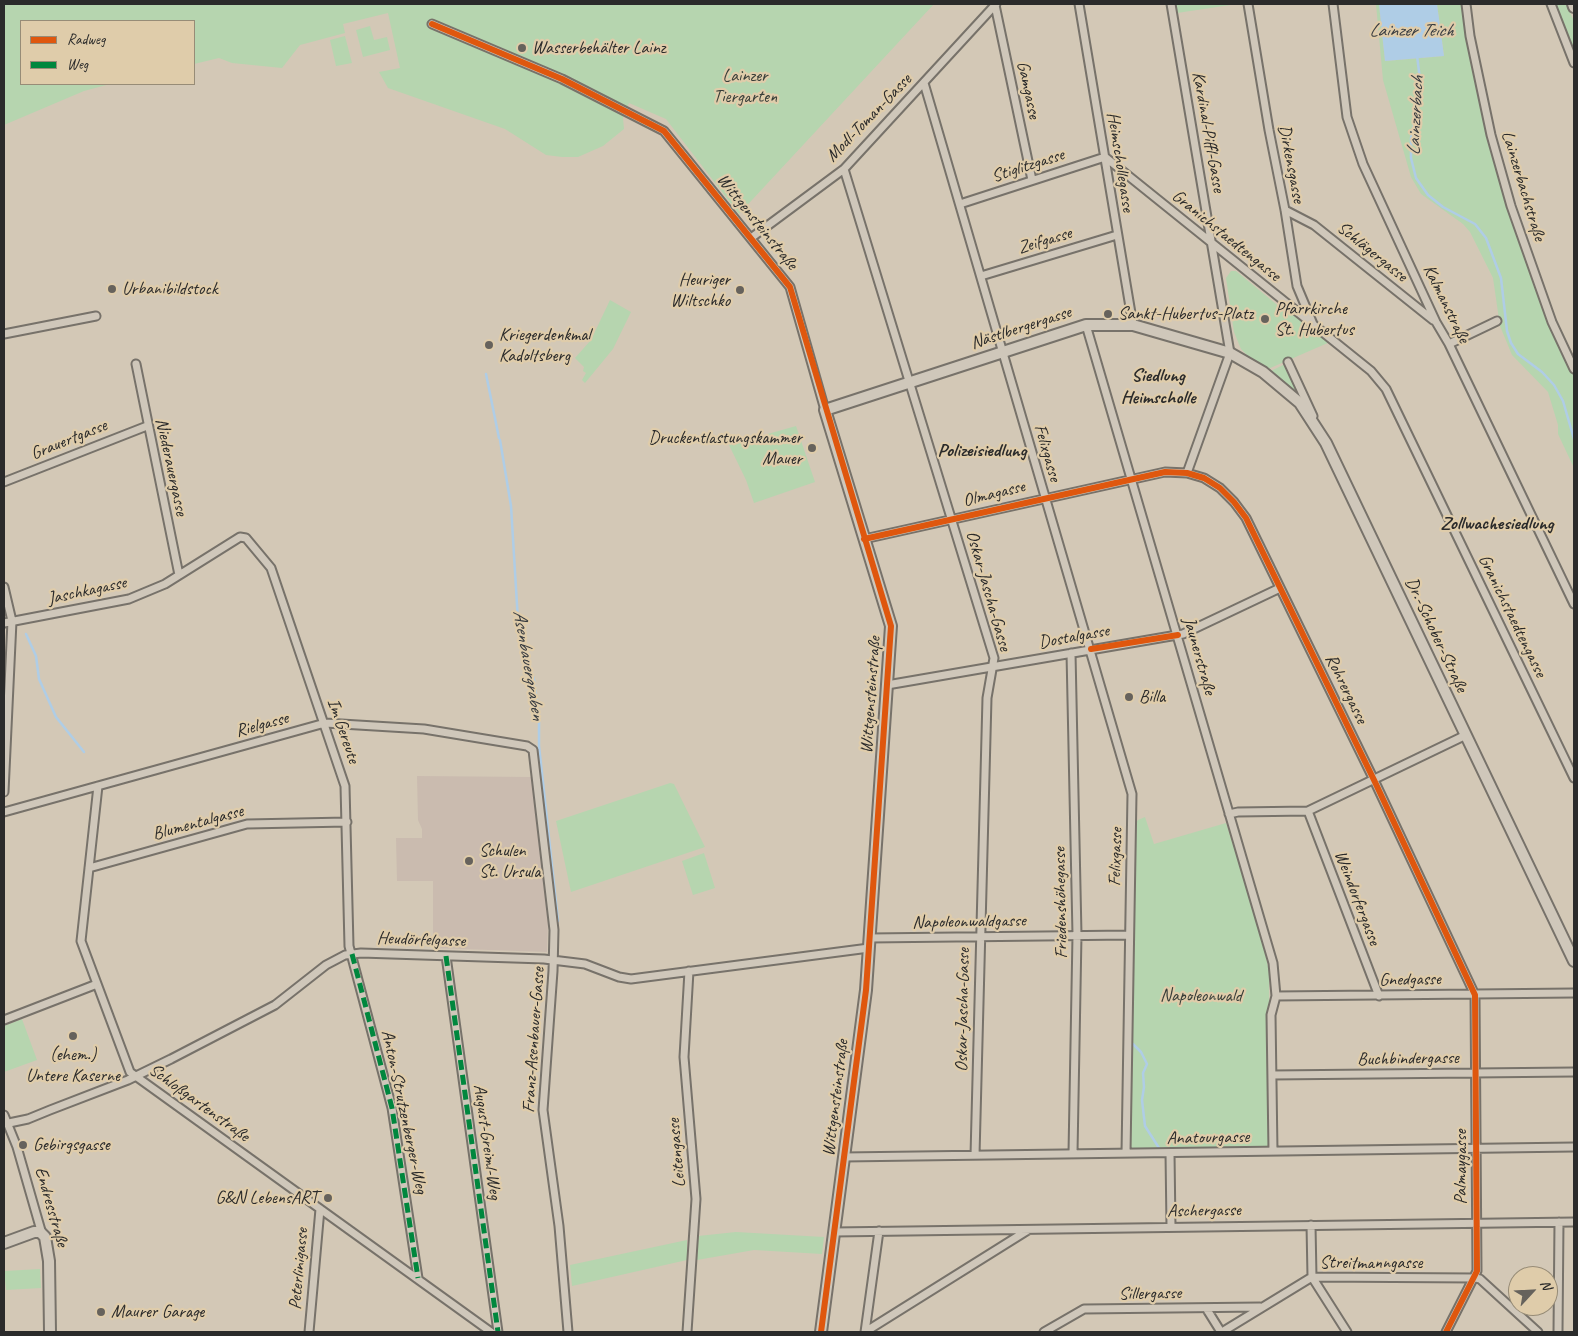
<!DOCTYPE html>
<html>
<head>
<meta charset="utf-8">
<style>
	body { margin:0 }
	#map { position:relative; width:1578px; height:1336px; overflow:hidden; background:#d3c8b6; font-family:Caveat,sans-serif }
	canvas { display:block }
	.frame { position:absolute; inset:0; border:5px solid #2b2b2b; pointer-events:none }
	.legend { position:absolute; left:20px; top:20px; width:175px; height:65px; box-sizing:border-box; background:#dfccaa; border:1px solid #978c77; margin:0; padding:6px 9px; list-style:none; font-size:15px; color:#2b2b2b }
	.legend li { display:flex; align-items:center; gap:10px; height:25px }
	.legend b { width:25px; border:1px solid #978c77 }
	.north { position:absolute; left:1508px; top:1266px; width:50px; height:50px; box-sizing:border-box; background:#dfccaa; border:1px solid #978c77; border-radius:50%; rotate:65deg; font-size:14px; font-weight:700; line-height:20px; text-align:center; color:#2b2b2b }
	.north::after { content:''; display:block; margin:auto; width:18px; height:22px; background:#66625c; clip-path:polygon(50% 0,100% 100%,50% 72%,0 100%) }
</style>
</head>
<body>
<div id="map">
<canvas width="1578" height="1336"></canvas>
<div class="frame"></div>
<ul class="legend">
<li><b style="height:6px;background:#df570e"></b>Radweg</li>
<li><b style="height:6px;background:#00873e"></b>Weg</li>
</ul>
<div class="north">N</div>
</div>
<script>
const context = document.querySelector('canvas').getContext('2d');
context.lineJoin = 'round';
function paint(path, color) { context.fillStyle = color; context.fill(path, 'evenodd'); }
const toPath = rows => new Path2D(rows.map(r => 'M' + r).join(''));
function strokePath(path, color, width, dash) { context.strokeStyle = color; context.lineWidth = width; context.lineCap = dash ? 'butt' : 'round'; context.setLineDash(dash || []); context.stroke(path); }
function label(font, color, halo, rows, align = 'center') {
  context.font = font + ' Caveat,sans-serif'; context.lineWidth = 4.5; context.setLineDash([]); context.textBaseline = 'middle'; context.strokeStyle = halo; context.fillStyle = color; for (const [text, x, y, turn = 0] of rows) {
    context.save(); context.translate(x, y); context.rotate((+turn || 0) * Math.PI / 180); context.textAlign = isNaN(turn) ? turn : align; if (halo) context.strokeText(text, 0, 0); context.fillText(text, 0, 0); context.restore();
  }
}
const built = toPath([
	[417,776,531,777,548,923,547,952,433,948,433,881,397,881,396,838,422,838,422,829,418,820]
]);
const green = toPath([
	[4,4,934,4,739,214,666,119,629,103,623,118,624,129,603,146,578,157,562,157,546,155,505,129,388,88,379,72,400,68,388,13,343,24,345,33,300,45,282,68,232,63,219,58,194,64,194,21,21,21,21,84,110,84,84,91,4,125],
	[1175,4,1237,4,1177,13],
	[1376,4,1379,4,1385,61,1444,56,1437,4,1465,4,1484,115,1499,177,1551,326,1562,355,1574,373,1574,468,1558,434,1558,425,1548,392,1512,355,1500,326,1493,278,1470,232,1463,224,1421,194,1411,177,1383,80],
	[1553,4,1566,4,1574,21,1574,55],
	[370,26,374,40,387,37,390,50,363,57,356,30],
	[345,36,352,63,336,66,330,40],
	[1231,271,1236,271,1287,313,1292,313,1330,342,1268,369,1247,355,1241,349,1234,332,1226,278],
	[610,300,631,312,613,349,585,383,582,380,586,373,583,371,584,367,575,358,591,340],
	[1285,364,1300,397,1271,371],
	[796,426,815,482,754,503,746,480,729,445],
	[670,783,674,784,705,847,571,892,556,821],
	[1145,817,1154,844,1226,823,1260,930,1269,971,1270,1143,1266,1148,1132,1150,1130,1146,1134,825,1138,820],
	[704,853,715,888,693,895,682,861],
	[22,1019,37,1060,4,1072,4,1026],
	[736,1232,824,1237,822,1254,754,1250,697,1260,698,1236],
	[687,1240,687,1260,572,1286,570,1265],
	[40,1269,41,1288,6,1290,4,1271]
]);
const water = toPath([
	[1379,4,1437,4,1444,56,1385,61]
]);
const stream = toPath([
	[1417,55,1420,80,1419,102,1411,138,1411,158,1416,178,1428,195,1443,207,1475,224,1486,238,1501,278,1507,331,1511,343,1518,354,1542,372,1554,385,1563,401,1574,439],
	[486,374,499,438],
	[500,440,511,506,518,621,534,680,539,716,539,746,558,921],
	[26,634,36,656,39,679,56,717,84,752],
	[1133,1044,1141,1052,1147,1064,1143,1073,1144,1087,1142,1100,1145,1126,1159,1148]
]);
const street = toPath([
	[1079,4,1133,325],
	[1171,4,1230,353,1187,473],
	[1248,4,1269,130,1285,210,1297,286,1313,324],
	[1333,4,1347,117,1363,164,1436,322,1449,344,1574,604],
	[1466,4,1470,36,1491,135,1511,206,1552,322,1574,369],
	[1551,4,1574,63],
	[995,5,1032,180],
	[432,24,562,79,664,131,790,287,825,410],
	[924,83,1132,794,1126,1153],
	[844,169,994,658,987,698,975,1155],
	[960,204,1105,157,1371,371,1386,389,1574,778],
	[1285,210,1314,225,1433,320],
	[751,238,844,169,996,4],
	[981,276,1117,235],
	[1086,325,1273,963,1276,996,1271,1015,1273,1151],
	[4,334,96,316],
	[1449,344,1497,321],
	[1288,362,1313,416],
	[136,364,179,575],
	[4,482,147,426],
	[864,539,1165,472,1187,473,1204,478,1220,488,1234,502,1246,518,1374,780,1475,995,1477,1271,1446,1332],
	[4,587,12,621,4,792],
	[4,623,129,599,165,584,240,537,246,538,271,568,345,786,349,946,392,1108,418,1278],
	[1071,653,1077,935,1073,1153],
	[887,685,1183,634,1280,588],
	[98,786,81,941,130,1072,491,1332],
	[1308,811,1379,996],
	[4,812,325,723,424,729,527,746,533,750,554,930,553,971,543,1110,559,1226,568,1332],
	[1229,814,1238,812,1308,811,1466,735],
	[89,868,247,824,347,822],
	[870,938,1129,935],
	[446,956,498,1332],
	[1276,996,1574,993],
	[4,1020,97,984],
	[1272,1075,1574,1072],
	[4,1115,17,1147,42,1234],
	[9,1123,28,1119,50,1110,128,1080,171,1059,275,1005,326,965,345,955,361,953,544,959,585,964,619,977,631,979,869,948],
	[1170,1153,1171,1227],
	[844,1157,1574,1147],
	[1311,1225,1312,1277,1347,1332],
	[834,1232,1574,1222],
	[1206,1308,1221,1332],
	[309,1332,320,1209],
	[687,1332,696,1199,684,1057,689,971],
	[865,1332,1028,1230],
	[865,1332,879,1231],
	[1044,1332,1084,1309,1260,1307],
	[1222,1332,1312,1277,1476,1278,1480,1279,1538,1332],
	[1558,1332,1559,1222]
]);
const secondary = toPath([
	[1573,4,1574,7],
	[4,1243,34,1232,40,1232,45,1237,49,1261,50,1332],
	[821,1332,866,990,891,626,825,410,1086,325,1133,325,1230,353,1263,372,1300,403,1326,443,1574,961]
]);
const quiet = toPath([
	[352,954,392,1108,418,1278],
	[446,956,498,1332]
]);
const cycleway = toPath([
	[432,24,562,79,664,131,790,287,891,626,866,990,821,1332],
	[864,539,1165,472,1187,473,1204,478,1220,488,1234,502,1246,518,1374,780,1475,995,1477,1271,1446,1332],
	[1091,649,1178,635]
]);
const markers = [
	[522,48,5,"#66625c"],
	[112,289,5,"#66625c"],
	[740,290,5,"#66625c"],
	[1108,314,5,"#66625c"],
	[1265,319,5,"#66625c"],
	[489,345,5,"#66625c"],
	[812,448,5,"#66625c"],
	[1129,697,5,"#66625c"],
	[469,861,5,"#66625c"],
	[73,1036,5,"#66625c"],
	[23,1145,5,"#66625c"],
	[328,1198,5,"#66625c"],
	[101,1312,5,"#66625c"]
];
const poiNames = [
	["Wasserbehälter Lainz",532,48],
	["Heuriger",730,280,"right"],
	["Wiltschko",730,301,"right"],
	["Urbanibildstock",122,289],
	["Pfarrkirche",1275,309],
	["St. Hubertus",1275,330],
	["Sankt-Hubertus-Platz",1118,314],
	["Kriegerdenkmal",499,335],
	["Kadoltsberg",499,356],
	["Druckentlastungskammer",802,438,"right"],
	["Mauer",802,459,"right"],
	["Billa",1139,697],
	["Schulen",479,851],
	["St. Ursula",479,872],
	["(ehem.)",73,1055,"center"],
	["Untere Kaserne",73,1076,"center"],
	["Gebirgsgasse",33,1145],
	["G&N LebensART",318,1198,"right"],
	["Maurer Garage",111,1312]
];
const parkNames = [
	["Lainzer",745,76],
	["Tiergarten",745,97],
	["Napoleonwald",1201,996]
];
const streetNames = [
	["Gamgasse",1028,90,78],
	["Modl-Toman-Gasse",869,118,-46],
	["Kardinal-Piffl-Gasse",1208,132,80],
	["Heimschollegasse",1120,162,81],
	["Dirkensgasse",1291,164,79],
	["Stiglitzgasse",1028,166,-18],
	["Lainzerbachstraße",1523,186,73],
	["Wittgensteinstraße",757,222,51],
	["Granichstaedtengasse",1226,236,39],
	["Zeifgasse",1045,241,-17],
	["Schlägergasse",1372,252,39],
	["Kalmanstraße",1446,304,64],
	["Nästlbergergasse",1021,328,-18],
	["Grauertgasse",69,440,-22],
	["Felixgasse",1047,453,74],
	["Niederauergasse",171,467,78],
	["Olmagasse",994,494,-14],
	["Jaschkagasse",87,591,-12],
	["Oskar-Jascha-Gasse",988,591,74],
	["Granichstaedtengasse",1512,616,64],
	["Dr.-Schober-Straße",1436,635,65],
	["Dostalgasse",1074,637,-10],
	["Jaunerstraße",1199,656,74],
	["Rohrergasse",1346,689,64],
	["Wittgensteinstraße",871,695,-86],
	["Rielgasse",262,725,-15],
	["Im Gereute",343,731,71],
	["Blumentalgasse",198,823,-15],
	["Felixgasse",1116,857,-88],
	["Weindorfergasse",1357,898,69],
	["Friedenshöhegasse",1061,903,-91],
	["Napoleonwaldgasse",969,922,-1],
	["Heudörfelgasse",421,940,2],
	["Gnedgasse",1410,980,-1],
	["Oskar-Jascha-Gasse",963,1010,-89],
	["Franz-Asenbauer-Gasse",534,1040,-86],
	["Buchbindergasse",1408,1059,-1],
	["Wittgensteinstraße",836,1098,-83],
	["Schloßgartenstraße",199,1103,36],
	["Anton-Strutzenberger-Weg",404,1112,78],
	["Anatourgasse",1208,1138,-1],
	["August-Greiml-Weg",487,1142,82],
	["Leitengasse",677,1153,-95],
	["Palmaygasse",1461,1167,-90],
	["Endresstraße",51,1207,74],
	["Aschergasse",1204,1211,-1],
	["Streitmanngasse",1371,1263],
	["Peterlinigasse",299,1269,-85],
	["Sillergasse",1150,1294,-1]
];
const waterNames = [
	["Lainzer Teich",1411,31],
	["Lainzerbach",1416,116,-87],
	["Asenbauergraben",528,665,80]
];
const neighbourhoodNames = [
	["Siedlung",1158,376],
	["Heimscholle",1158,398],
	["Polizeisiedlung",982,451],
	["Zollwachesiedlung",1497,524]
];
paint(built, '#cabbaf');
paint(green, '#b6d5af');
paint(water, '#afcde6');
strokePath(stream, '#afcde6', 2.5);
strokePath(street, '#77726a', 11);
strokePath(secondary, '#77726a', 14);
strokePath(street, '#cfc7ba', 7);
strokePath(secondary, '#cfc7ba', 10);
strokePath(quiet, '#00873e', 5, [10, 5]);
strokePath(cycleway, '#df570e', 6);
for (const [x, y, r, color] of markers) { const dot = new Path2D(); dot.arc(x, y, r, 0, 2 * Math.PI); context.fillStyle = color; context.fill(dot); strokePath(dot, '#dfccaa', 2); }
label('18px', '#2b2b2b', '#dfccaa', poiNames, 'left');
label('18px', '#373d38', '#dfccaa', parkNames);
label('18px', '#2b2b2b', '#dfccaa', streetNames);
label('italic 19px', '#373b40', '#dfccaa', waterNames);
label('bold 19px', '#2b2b2b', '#dfccaa', neighbourhoodNames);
</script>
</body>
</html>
